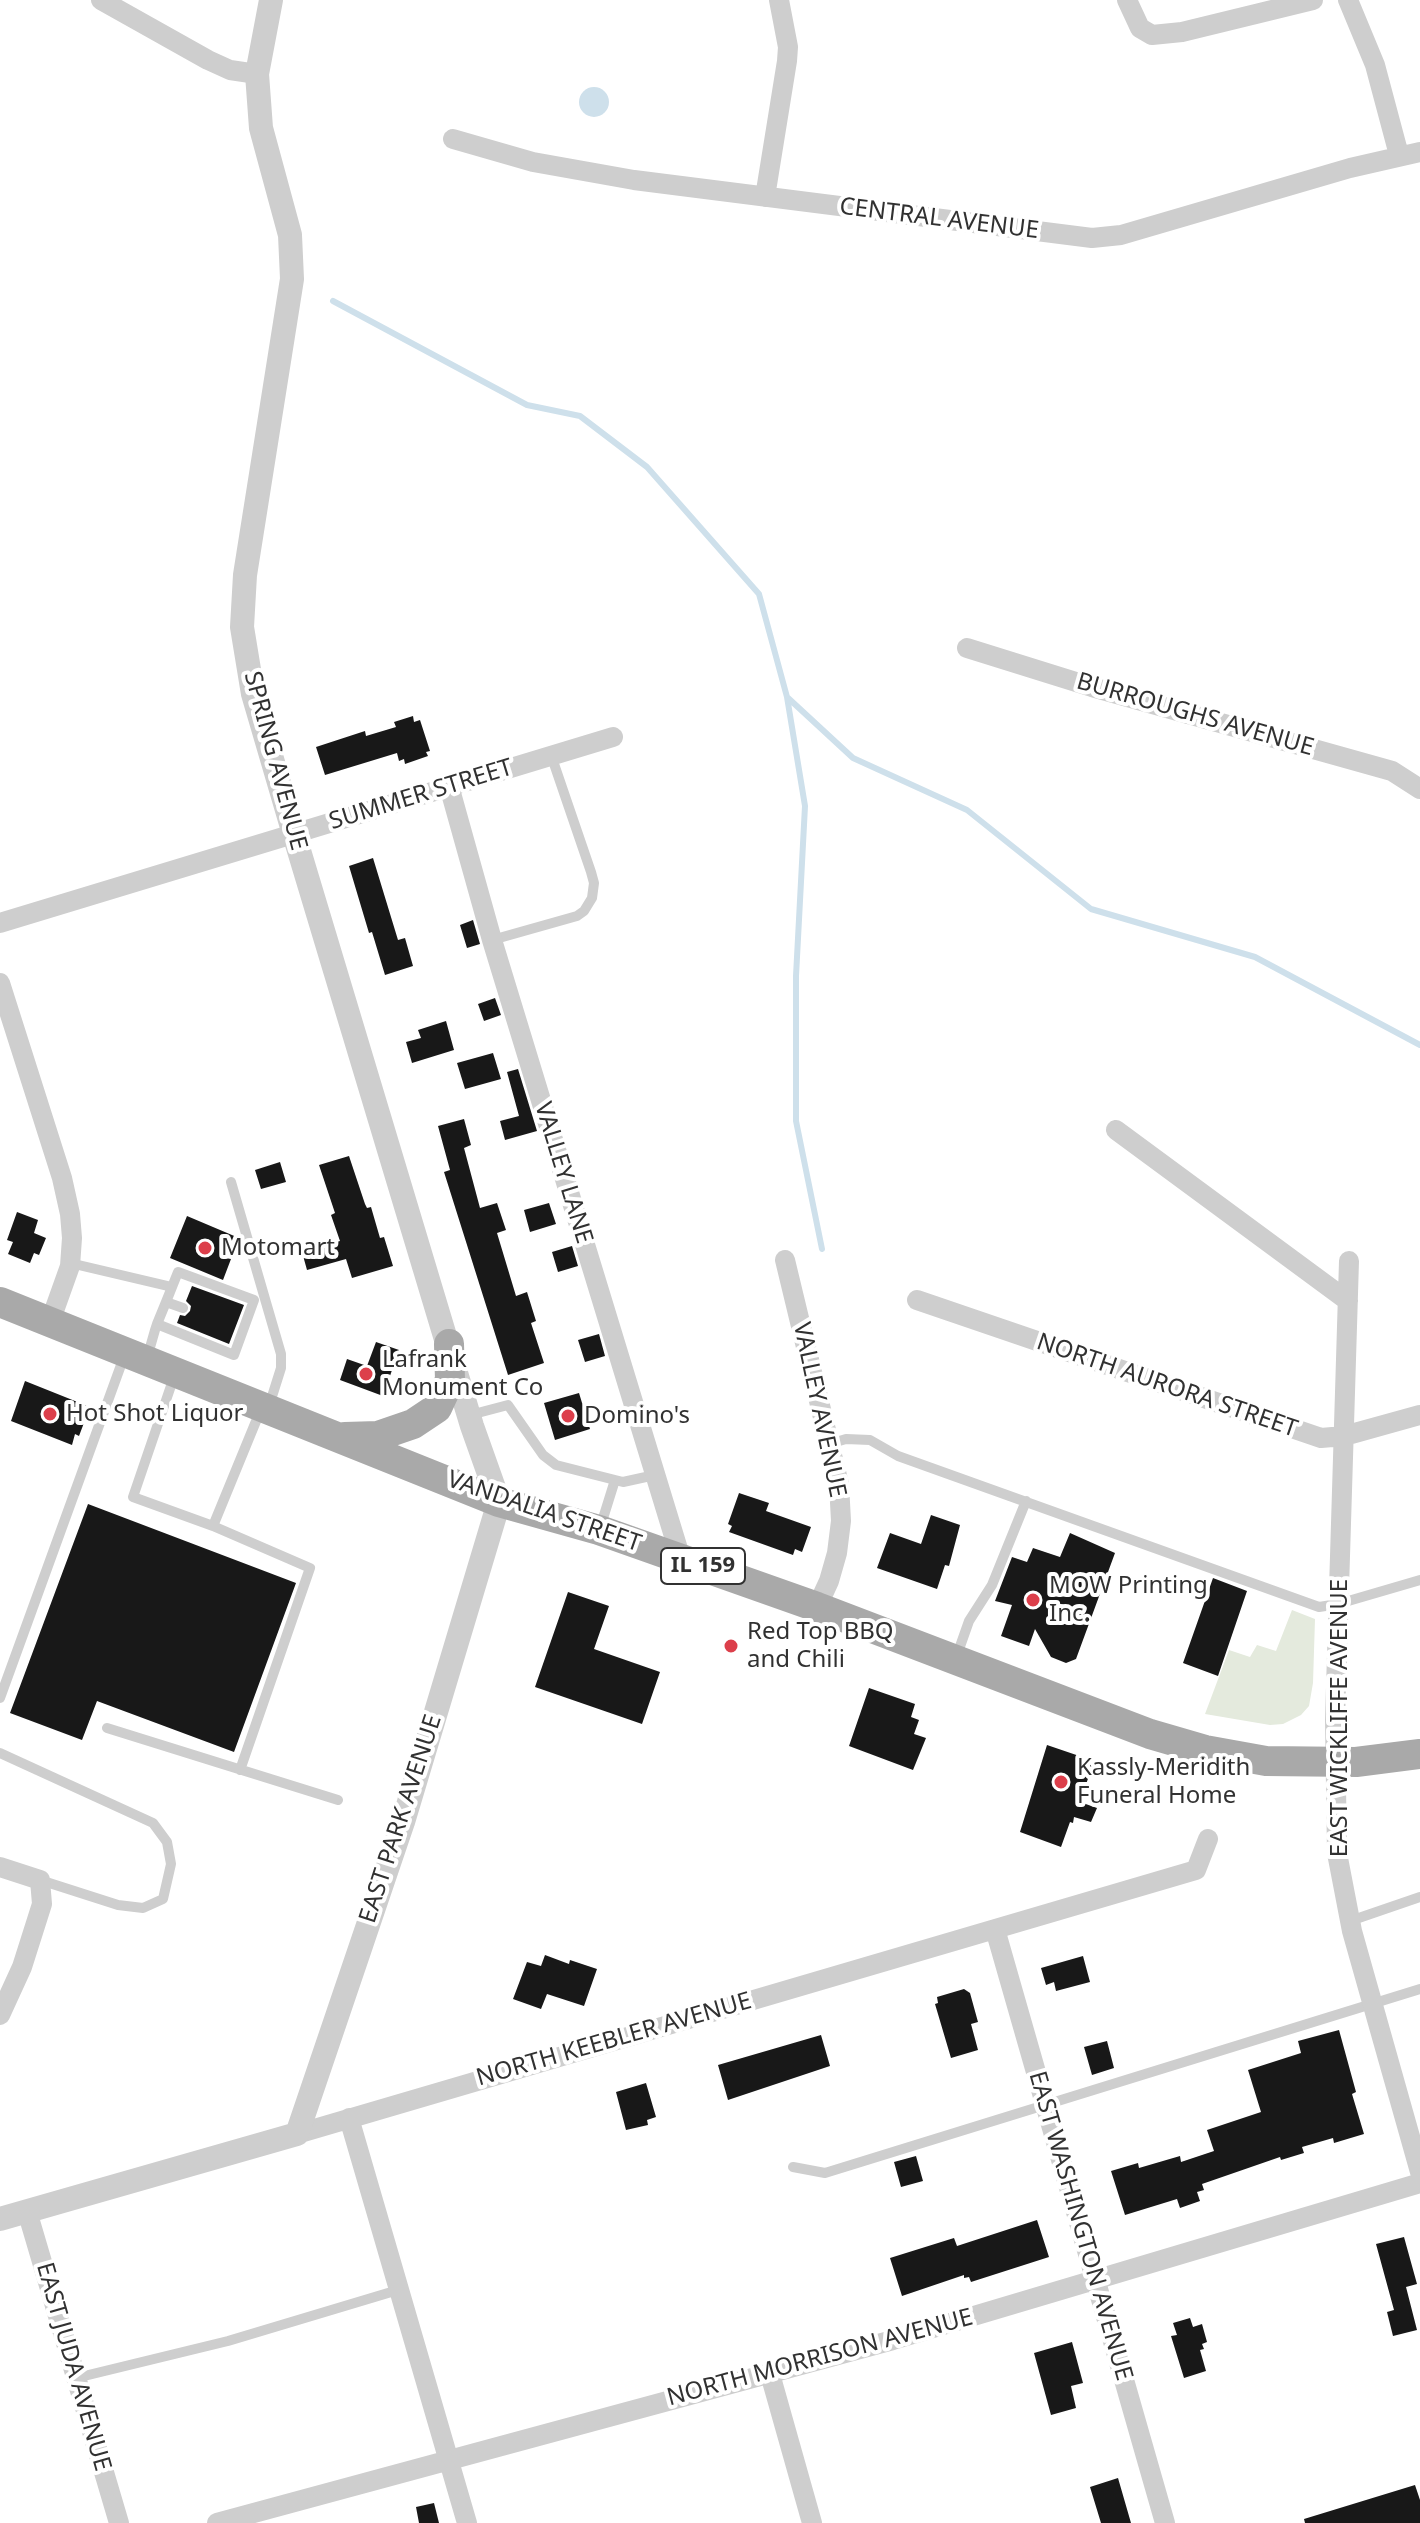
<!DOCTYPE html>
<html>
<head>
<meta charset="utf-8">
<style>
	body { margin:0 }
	canvas { display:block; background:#fff }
</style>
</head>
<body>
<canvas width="1420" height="2523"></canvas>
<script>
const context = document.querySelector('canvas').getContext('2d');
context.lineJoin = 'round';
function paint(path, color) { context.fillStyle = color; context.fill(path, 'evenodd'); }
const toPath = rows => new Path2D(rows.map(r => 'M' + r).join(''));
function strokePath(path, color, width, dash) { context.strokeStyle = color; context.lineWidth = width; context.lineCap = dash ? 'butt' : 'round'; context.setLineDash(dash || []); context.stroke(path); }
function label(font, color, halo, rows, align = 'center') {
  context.font = font + ' "Noto Sans",sans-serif'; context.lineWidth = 8; context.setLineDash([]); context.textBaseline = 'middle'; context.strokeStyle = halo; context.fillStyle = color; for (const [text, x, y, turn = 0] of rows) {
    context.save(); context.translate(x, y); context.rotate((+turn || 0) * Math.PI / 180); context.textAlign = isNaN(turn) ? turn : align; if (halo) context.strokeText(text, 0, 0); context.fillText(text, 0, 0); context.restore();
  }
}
const green = toPath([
	[1292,1610,1315,1619,1313,1683,1309,1706,1301,1715,1283,1724,1270,1725,1205,1714,1229,1650,1250,1657,1257,1645,1276,1651]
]);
const water = toPath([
	'579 102a15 15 0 1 1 30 0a15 15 0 1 1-30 0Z'
]);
const stream = toPath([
	[333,301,527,405,580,416,647,467,759,594,787,697,853,758,967,810,1091,909,1255,957,1420,1045],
	[787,697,805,806,796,976,796,1121,822,1249]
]);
const building = toPath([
	[413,716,414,722,420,720,430,751,426,752,428,756,405,764,404,759,399,761,397,753,325,775,316,747,365,731,366,736,396,727,394,722],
	[373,858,398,940,405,938,413,966,385,975,372,932,369,933,349,866],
	[473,920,480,944,467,948,460,925],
	[495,998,501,1015,484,1021,478,1004],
	[446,1021,454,1050,412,1063,406,1042,421,1038,418,1030],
	[493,1053,501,1079,465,1089,457,1063],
	[518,1069,537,1131,505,1140,500,1121,519,1116,507,1072],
	[464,1119,471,1145,464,1148,480,1208,497,1203,506,1230,497,1233,516,1296,527,1292,536,1321,531,1323,544,1363,508,1375,444,1172,450,1170,438,1126],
	[349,1156,365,1204,367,1208,371,1207,380,1238,384,1237,393,1266,352,1278,346,1259,307,1270,302,1252,340,1241,331,1215,335,1213,319,1165],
	[280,1162,286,1182,261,1189,255,1170],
	[549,1203,556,1224,530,1232,524,1210],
	[17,1212,38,1220,34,1233,46,1238,39,1255,34,1253,30,1263,8,1254,13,1242,7,1240],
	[187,1216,239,1238,223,1280,170,1258],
	[572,1246,578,1266,558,1272,552,1252],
	[192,1286,244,1305,229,1344,177,1323,180,1315,185,1316,190,1311,191,1306,186,1301],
	[599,1334,605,1356,585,1362,578,1340],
	[376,1342,399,1350,383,1396,340,1380,347,1359,367,1366],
	[25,1381,90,1407,79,1436,75,1434,72,1445,11,1421],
	[579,1393,590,1429,555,1440,544,1403],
	[739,1493,769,1503,766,1511,811,1527,802,1552,795,1549,793,1555,729,1532,732,1526,728,1524],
	[88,1504,296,1583,234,1752,97,1701,82,1740,10,1713],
	[931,1515,960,1525,949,1566,945,1565,937,1589,877,1568,890,1533,921,1544],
	[1070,1533,1115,1553,1076,1659,1066,1663,1051,1657,1035,1629,1029,1646,1001,1636,1012,1605,995,1601,1012,1557,1027,1562,1033,1548,1060,1557],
	[1213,1578,1247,1591,1218,1676,1183,1663],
	[568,1592,609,1606,594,1649,660,1672,642,1724,535,1687],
	[869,1688,915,1704,911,1717,919,1720,914,1734,926,1738,913,1770,849,1746],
	[1047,1745,1094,1761,1080,1802,1097,1808,1091,1822,1074,1817,1073,1823,1070,1822,1061,1847,1020,1832],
	[545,1955,569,1964,570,1960,597,1969,584,2006,547,1994,541,2009,513,1999,527,1962,541,1966],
	[1083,1956,1090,1982,1056,1991,1054,1982,1046,1985,1041,1968],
	[964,1989,970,1993,978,2022,971,2024,978,2050,951,2058,935,2004,938,2003,937,1997],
	[1339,2030,1356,2092,1352,2094,1364,2134,1334,2143,1333,2138,1302,2147,1304,2153,1281,2160,1280,2157,1202,2184,1204,2190,1197,2192,1200,2201,1180,2208,1177,2199,1125,2215,1111,2171,1138,2163,1139,2168,1180,2156,1181,2162,1214,2151,1207,2130,1261,2112,1248,2070,1301,2053,1298,2041],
	[821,2035,830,2066,728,2100,718,2065],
	[1107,2041,1114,2068,1092,2075,1084,2047],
	[646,2083,656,2117,647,2120,648,2125,626,2130,616,2092],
	[916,2156,923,2181,901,2187,894,2162],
	[1037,2220,1049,2257,971,2282,969,2277,964,2278,964,2275,902,2296,890,2258,954,2238,957,2246],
	[1404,2237,1417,2284,1406,2287,1417,2330,1393,2336,1387,2312,1394,2310,1376,2244],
	[1190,2318,1193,2327,1202,2324,1207,2342,1202,2344,1204,2349,1200,2350,1206,2371,1184,2378,1171,2336,1177,2335,1173,2323],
	[1072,2342,1083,2383,1071,2386,1076,2408,1051,2415,1034,2353],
	[1118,2478,1131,2523,1101,2523,1090,2487],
	[1415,2485,1420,2500,1420,2523,1305,2523,1304,2519],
	[434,2503,439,2523,419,2523,416,2507]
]);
const service = toPath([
	[492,940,577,916,584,911,592,898,594,883,591,872,551,755],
	[231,1182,281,1354,281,1368,269,1406],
	[70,1263,172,1287],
	[166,1302,183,1308],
	[147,1358,155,1330,157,1324,166,1302,178,1272,254,1300,234,1355,157,1324],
	[175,1374,133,1497,213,1526],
	[470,1415,508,1405,543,1455,556,1465,623,1482,655,1475],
	[829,1444,846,1439,870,1440,898,1456,1319,1607,1338,1604,1420,1580],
	[600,1528,615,1480],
	[957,1655,969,1621,992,1585,1026,1501],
	[0,1698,125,1354],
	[107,1728,338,1800],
	[0,1753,153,1823,167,1842,171,1864,163,1899,143,1908,118,1905,40,1880],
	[240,1770,310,1568,213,1526,261,1409],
	[1350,1921,1420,1897],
	[793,2167,825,2173,1420,1989],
	[76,2378,228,2341,398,2290]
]);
const minor = toPath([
	[101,0,208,60,230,70,257,74],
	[1127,0,1140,28,1152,35,1182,32,1313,0],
	[1348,0,1375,65,1399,155],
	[453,139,533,162,634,180,1092,238,1121,235,1350,168,1420,152],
	[765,197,787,61,788,47,779,0],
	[967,648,1092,687,1392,771,1420,789],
	[449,786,492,940,681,1559],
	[0,923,613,737],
	[0,983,62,1178,70,1214,72,1238,70,1266,50,1322],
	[1116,1130,1348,1301],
	[785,1260,839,1484,841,1521,837,1553,829,1581,817,1607],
	[1349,1261,1335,1720,1337,1853,1352,1931,1420,2172],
	[917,1300,1321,1438,1344,1436,1420,1415],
	[0,1867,40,1880,42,1904,22,1967,0,2015],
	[995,1929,1165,2523],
	[349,2118,467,2523],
	[297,2134,1196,1870,1208,1839],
	[27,2211,119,2523],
	[770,2374,812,2523],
	[217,2523,893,2340,1420,2183]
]);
const tertiary = toPath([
	[0,2219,297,2134,403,1822,499,1502,472,1426,294,834,253,694,242,627,245,575,292,279,290,235,261,128,257,74,271,0]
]);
const primary = toPath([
	[0,1302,499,1502,599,1530,817,1607,1150,1734,1205,1750,1266,1761,1356,1762,1420,1754],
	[345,1437,378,1436,413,1424,437,1408,450,1380,449,1344]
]);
const markers = [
	[205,1248,8,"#dc3f4b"],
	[366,1374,8,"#dc3f4b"],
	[50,1414,8,"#dc3f4b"],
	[568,1416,8,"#dc3f4b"],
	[1033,1600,8,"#dc3f4b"],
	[731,1646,8,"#dc3f4b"],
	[1061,1782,8,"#dc3f4b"]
];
const shields = [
	[703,1566,84]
];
const shieldNames = [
	["IL 159",703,1566]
];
const streetNames = [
	["CENTRAL AVENUE",939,219,7],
	["BURROUGHS AVENUE",1195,715,16],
	["SPRING AVENUE",275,761,75],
	["SUMMER STREET",421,795,-17],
	["VALLEY LANE",563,1173,73],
	["NORTH AURORA STREET",1167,1386,19],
	["VALLEY AVENUE",819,1410,78],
	["VANDALIA STREET",544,1512,19],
	["EAST WICKLIFFE AVENUE",1340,1718,-90],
	["EAST PARK AVENUE",401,1819,-72],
	["NORTH KEEBLER AVENUE",614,2040,-16],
	["EAST WASHINGTON AVENUE",1080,2226,74],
	["NORTH MORRISON AVENUE",820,2358,-15],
	["EAST JUDA AVENUE",73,2367,74]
];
const poiNames = [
	["Motomart",221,1248],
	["Lafrank",382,1360],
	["Monument Co",382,1388],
	["Hot Shot Liquor",66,1414],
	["Domino's",584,1416],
	["MOW Printing",1049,1586],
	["Inc.",1049,1614],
	["Red Top BBQ",747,1632],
	["and Chili",747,1660],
	["Kassly-Meridith",1077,1768],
	["Funeral Home",1077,1796]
];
paint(green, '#e4eadd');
paint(water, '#cee0eb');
strokePath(stream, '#cee0eb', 6);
paint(building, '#181818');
strokePath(service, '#cecece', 10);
strokePath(minor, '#cecece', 20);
strokePath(tertiary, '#cecece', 24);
strokePath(primary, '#a9a9a9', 30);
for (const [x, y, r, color] of markers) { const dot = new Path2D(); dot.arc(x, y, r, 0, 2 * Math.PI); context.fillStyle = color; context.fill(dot); strokePath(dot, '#fff', 3); }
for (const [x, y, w] of shields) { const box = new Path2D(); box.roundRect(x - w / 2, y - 18, w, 36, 6); context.fillStyle = '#fff'; context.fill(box); strokePath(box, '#313131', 2); }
label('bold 22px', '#313131', null, shieldNames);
label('24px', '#313131', '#fff', streetNames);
label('24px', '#313131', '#fff', poiNames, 'left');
</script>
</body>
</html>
